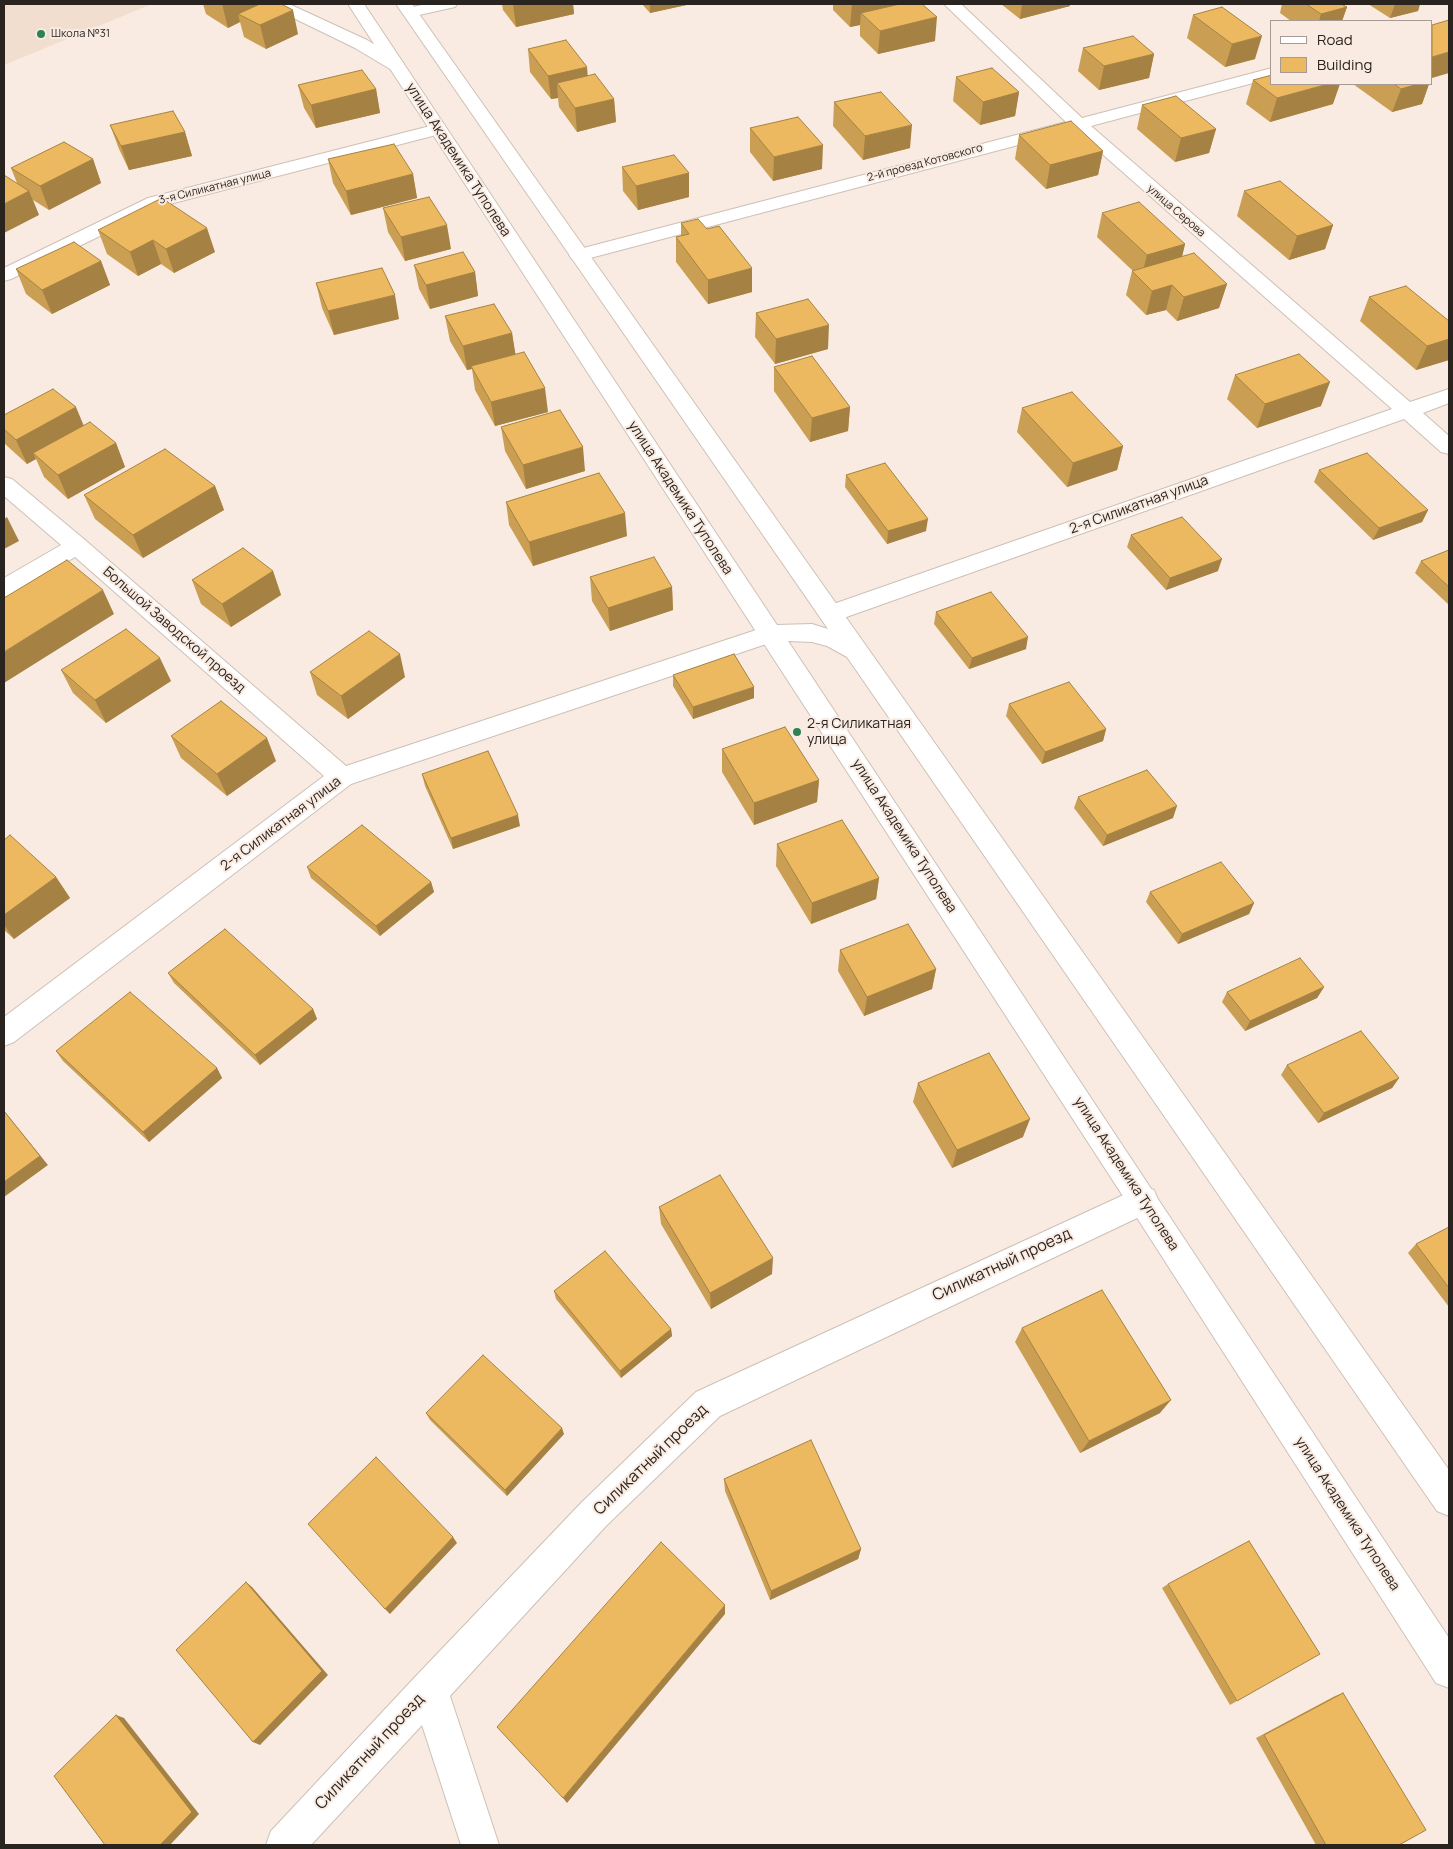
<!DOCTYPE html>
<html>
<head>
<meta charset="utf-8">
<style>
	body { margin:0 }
	#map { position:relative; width:1453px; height:1849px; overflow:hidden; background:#f9ebe1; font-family:Manrope,sans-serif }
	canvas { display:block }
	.frame { position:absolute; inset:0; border:5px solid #292420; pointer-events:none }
	.legend { position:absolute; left:1270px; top:20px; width:162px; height:65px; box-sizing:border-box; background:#f9ebe1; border:1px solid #a69b94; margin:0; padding:6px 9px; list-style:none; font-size:15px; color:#292420 }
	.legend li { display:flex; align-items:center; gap:10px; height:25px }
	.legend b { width:25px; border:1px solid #a69b94 }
</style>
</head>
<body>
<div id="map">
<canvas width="1453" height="1849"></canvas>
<div class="frame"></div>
<ul class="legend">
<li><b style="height:6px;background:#fff"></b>Road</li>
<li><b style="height:14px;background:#ecb960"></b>Building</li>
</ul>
</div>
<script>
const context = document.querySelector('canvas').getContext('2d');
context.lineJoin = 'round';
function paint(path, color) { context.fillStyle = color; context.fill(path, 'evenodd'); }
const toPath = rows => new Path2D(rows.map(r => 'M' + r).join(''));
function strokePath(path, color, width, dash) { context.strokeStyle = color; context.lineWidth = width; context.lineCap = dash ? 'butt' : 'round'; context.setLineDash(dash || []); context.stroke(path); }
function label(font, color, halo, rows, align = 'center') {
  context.font = font + ' Manrope,sans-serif'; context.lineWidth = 4; context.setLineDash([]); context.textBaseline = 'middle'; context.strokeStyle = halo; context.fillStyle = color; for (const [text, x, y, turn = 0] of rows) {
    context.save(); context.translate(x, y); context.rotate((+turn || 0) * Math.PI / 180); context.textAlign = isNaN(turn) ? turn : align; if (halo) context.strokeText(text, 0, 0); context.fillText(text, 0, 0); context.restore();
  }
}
const built = toPath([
	[4,4,152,4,4,65]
]);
const minor = toPath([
	[269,4,289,4,367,40,402,61,404,65,402,69,390,69,355,48,271,7,269,4],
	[426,4,457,4,455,7,410,17,404,15,402,12,404,9,426,4],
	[944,4,961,4,1082,118,1272,68,1272,78,1091,126,1410,402,1449,389,1449,403,1423,413,1449,436,1449,454,1441,452,1404,419,838,620,830,622,822,620,818,614,822,608,1392,409,1075,130,579,261,572,259,569,255,572,251,1066,122,944,4],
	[438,124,444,125,447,129,444,133,162,206,11,279,4,281,4,268,148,198,438,124],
	[4,477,12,479,85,540,346,766,762,628,770,625,778,628,782,634,778,640,351,784,14,1042,4,1046,4,1017,324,776,75,557,12,595,4,597,4,578,61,545,4,496,4,477],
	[1143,1186,1154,1190,1158,1200,1154,1210,720,1416,606,1526,450,1696,499,1845,461,1845,422,1725,311,1845,266,1845,271,1831,416,1676,582,1502,696,1392,1143,1186]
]);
const major = toPath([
	[348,4,364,4,777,625,812,624,828,629,396,4,412,4,1449,1470,1449,1516,1437,1511,847,657,827,646,812,642,788,641,1449,1638,1449,1688,1436,1683,1132,1210,348,4]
]);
const wall = toPath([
	[203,4,259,4,298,34,266,49,244,37,240,22,228,28,206,14],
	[502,4,573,4,574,14,516,27,503,10],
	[642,4,691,4,650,13],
	[833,4,922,4,935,41,878,54,860,36,860,25,850,27,833,10],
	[1001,4,1070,4,1070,6,1020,19],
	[1282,4,1341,4,1347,7,1342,21,1291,21,1280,13],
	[1368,4,1420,4,1418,11,1390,18],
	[1193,15,1255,59,1225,67,1187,38],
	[1083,48,1154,54,1149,78,1099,90,1078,71],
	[528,49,588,76,614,99,616,122,577,132,559,107,558,98,551,99,530,72],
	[956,77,1019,92,1015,116,980,125,953,101],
	[1253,80,1333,104,1270,122,1246,104],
	[1353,84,1429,84,1422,104,1392,112],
	[298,85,376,89,380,113,316,128,304,108],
	[834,102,910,148,863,160,833,126],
	[1142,105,1216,129,1209,153,1175,162,1137,129],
	[110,125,185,132,192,156,129,170,119,149],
	[750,128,822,169,773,181,750,152],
	[1019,135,1103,151,1098,175,1046,189,1015,159],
	[93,159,101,183,49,210,33,200,39,215,17,183,11,168],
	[328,159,413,174,417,198,351,215,333,183],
	[622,167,689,173,689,197,638,210,623,191],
	[1244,191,1333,225,1325,249,1289,260,1237,216],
	[383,208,451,249,405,261,388,232],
	[1102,213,1185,244,1182,257,1227,284,1219,308,1177,321,1166,310,1146,315,1126,295,1132,271,1133,271,1097,237],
	[681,223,707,229,752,292,708,304,676,262,676,237,681,236],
	[98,230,215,252,174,273,161,264,138,276,107,254],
	[101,261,110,285,52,314,26,294,16,269],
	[414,265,475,272,478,296,430,309,419,289],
	[316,283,399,319,334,335,322,308],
	[1369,297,1449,321,1449,360,1416,370,1360,321],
	[756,313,828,349,775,364,755,337],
	[445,316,512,333,515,355,548,412,495,426,475,390,472,369,467,370,450,341],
	[774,367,850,407,848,431,810,442,774,391],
	[1235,375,1321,406,1257,428,1227,399],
	[1022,408,1123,446,1117,470,1067,487,1017,432],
	[4,415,84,426,116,443,125,467,68,499,44,477,36,459,27,464,5,444,4,443],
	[501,427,585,471,526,489,505,451],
	[1319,470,1428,510,1422,522,1373,540,1314,482],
	[846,475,926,531,887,544,845,487],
	[215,486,224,510,143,558,95,519,84,495],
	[506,502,627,536,533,566,509,525],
	[1131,535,1218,571,1166,590,1127,547],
	[1449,550,1449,605,1415,573,1421,561],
	[273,571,281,595,231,627,201,604,192,580],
	[590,577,672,587,673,610,610,631,592,601],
	[936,612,1026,649,969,669,934,624],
	[61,670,171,681,106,723,73,693],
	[310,672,405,677,348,719,317,695],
	[673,675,754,698,693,719,673,686],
	[1009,704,1106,729,1103,741,1042,764,1006,716],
	[171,736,276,761,227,796,181,758],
	[722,749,819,780,817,802,754,825,722,772],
	[422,774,520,826,453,849,425,786],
	[1078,797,1173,818,1103,846,1074,808],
	[4,840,56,877,70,898,14,939,4,930],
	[777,844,879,878,876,899,811,924,776,866],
	[307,867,431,882,434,892,380,936,311,878],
	[1150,892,1254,903,1249,914,1178,944,1146,902],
	[840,950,936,969,932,989,864,1016,838,971],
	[168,973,313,1009,317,1019,260,1065,174,983],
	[1324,987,1317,998,1245,1031,1222,1002,1227,992],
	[56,1051,217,1068,222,1078,149,1142,63,1061],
	[1287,1065,1399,1078,1392,1088,1318,1123,1281,1075],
	[918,1083,1023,1137,952,1168,913,1102],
	[659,1207,772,1274,711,1309,661,1224],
	[1449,1227,1449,1307,1408,1253,1416,1244],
	[554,1291,671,1329,672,1336,621,1378,556,1299],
	[1022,1328,1160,1413,1080,1453,1015,1342],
	[426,1413,564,1434,507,1496,430,1420],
	[724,1479,861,1549,858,1559,770,1600,725,1491],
	[1168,1584,1237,1701,1230,1705,1162,1588],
	[1343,1693,1399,1845,1316,1845,1256,1738,1335,1696]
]);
const shadedWall = toPath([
	[222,4,259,4,261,13,238,14,240,22,228,28],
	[513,4,573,4,574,14,516,27],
	[650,4,691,4,650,13],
	[852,4,907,4,861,13,860,25,850,27],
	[1022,4,1070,4,1070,6,1020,19],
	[1395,4,1420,4,1418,11,1390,18],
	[1347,7,1342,21,1319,21,1321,14],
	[293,10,298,34,266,49,260,25],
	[937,17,935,41,878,54,880,31],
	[1262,36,1255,59,1225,67,1232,44],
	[1449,52,1449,73,1432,78,1432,57],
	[1154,54,1149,78,1099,90,1104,66],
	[587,67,589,91,557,83,558,98,551,99,548,76],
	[1328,84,1340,84,1333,104,1270,122,1277,98],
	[1418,84,1429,84,1422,104,1392,112,1401,89],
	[376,89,380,113,316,128,311,105],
	[1019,92,1015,116,980,125,983,102],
	[614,99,616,122,577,132,575,108],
	[912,125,910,148,863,160,865,136],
	[1216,129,1209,153,1175,162,1181,138],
	[185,132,192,156,129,170,121,146],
	[823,145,822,169,773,181,774,157],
	[1103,151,1098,175,1046,189,1050,165],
	[93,159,101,183,49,210,40,186],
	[689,173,689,197,638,210,636,186],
	[413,174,417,198,351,215,346,191],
	[29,191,39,215,4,233,4,204],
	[447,225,451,249,405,261,401,237],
	[1333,225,1325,249,1289,260,1297,236],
	[207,228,215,252,174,273,166,249],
	[153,240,161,264,138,276,130,252],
	[1185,244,1179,269,1141,279,1147,255],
	[101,261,110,285,52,314,42,290],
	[752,268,752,292,708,304,708,280],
	[475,272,478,296,430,309,426,285],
	[1227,284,1219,308,1177,321,1184,297],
	[1172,285,1166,310,1146,315,1152,291],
	[395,295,399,319,334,335,328,311],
	[829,325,828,349,775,364,776,339],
	[512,333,516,357,471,366,472,369,467,370,463,346],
	[1449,339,1449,360,1416,370,1427,346],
	[1330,382,1321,406,1257,428,1265,404],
	[545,388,548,412,495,426,491,402],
	[76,407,86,431,33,453,36,459,27,464,16,440],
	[850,407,848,431,810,442,812,418],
	[116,443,125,467,68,499,58,475],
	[1123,446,1117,470,1067,487,1073,463],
	[583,447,585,471,526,489,523,465],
	[215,486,224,510,143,558,133,535],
	[1428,510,1422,522,1373,540,1379,528],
	[625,513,627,536,533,566,529,542],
	[7,517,19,541,4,549,4,519],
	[928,519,926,531,887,544,888,531],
	[1222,559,1218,571,1166,590,1170,578],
	[273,571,281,595,231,627,222,604],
	[672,587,673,610,610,631,608,608],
	[103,590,114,614,4,683,4,652],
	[1028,637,1026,649,969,669,972,658],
	[400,654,405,677,348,719,341,696],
	[160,658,171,681,106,723,95,700],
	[754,687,754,698,693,719,693,707],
	[1106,729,1103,741,1042,764,1045,752],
	[267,738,276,761,227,796,217,774],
	[819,780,817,802,754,825,754,803],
	[1177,806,1173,818,1103,846,1107,835],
	[518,815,520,826,453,849,451,838],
	[56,877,70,898,14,939,4,925,4,915],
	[879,878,876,899,811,924,812,903],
	[431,882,434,892,380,936,376,926],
	[1254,903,1249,914,1178,944,1182,934],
	[936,969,932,989,864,1016,867,997],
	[1324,987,1317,998,1245,1031,1250,1021],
	[313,1009,317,1019,260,1065,255,1055],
	[217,1068,222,1078,149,1142,143,1132],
	[1399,1078,1392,1088,1318,1123,1324,1113],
	[4,1111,48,1165,4,1197],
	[1030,1119,1023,1137,952,1168,957,1150],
	[773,1258,772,1274,711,1309,710,1293],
	[671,1329,672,1336,621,1378,620,1371],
	[1171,1400,1160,1413,1080,1453,1089,1441],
	[562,1428,564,1434,507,1496,505,1490],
	[453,1537,457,1543,390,1614,385,1609],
	[861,1549,858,1559,770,1600,771,1591],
	[246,1582,252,1587,328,1675,260,1745,253,1742],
	[725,1605,725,1614,567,1803,563,1798],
	[116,1715,124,1718,199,1814,170,1845,160,1845]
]);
const building = toPath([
	[260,4,281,4,293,10,260,25,238,14,260,4],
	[900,4,922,4,937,17,880,31,861,13,900,4],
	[1306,4,1341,4,1347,7,1321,14,1306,4],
	[1222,7,1262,36,1232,44,1193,15,1222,7],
	[1449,20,1449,52,1432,57,1432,25,1449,20],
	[1133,36,1154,54,1104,66,1083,48,1133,36],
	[566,40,587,67,548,76,528,49,566,40],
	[992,68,1019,92,983,102,956,77,992,68],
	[362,70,376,89,311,105,298,85,362,70],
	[595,74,614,99,575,108,557,83,595,74],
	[1272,75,1272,84,1328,84,1277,98,1253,80,1272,75],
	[1394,84,1418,84,1401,89,1394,84],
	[881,92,912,125,865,136,834,102,881,92],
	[1176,96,1216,129,1181,138,1142,105,1176,96],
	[173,111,185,132,121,146,110,125,173,111],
	[798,117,823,145,774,157,750,128,798,117],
	[1071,121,1103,151,1050,165,1019,135,1071,121],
	[64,142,93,159,40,186,11,168,64,142],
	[394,144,413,174,346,191,328,159,394,144],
	[674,155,689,173,636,186,622,167,674,155],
	[4,175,29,191,4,204,4,175],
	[1280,181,1333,225,1297,236,1244,191,1280,181],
	[429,197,447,225,401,237,383,208,429,197],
	[162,198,207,228,166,249,153,240,130,252,98,230,162,198],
	[1139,202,1185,244,1147,255,1102,213,1139,202],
	[698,219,707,229,719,226,752,268,708,280,676,237,689,234,681,223,698,219],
	[74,242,101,261,42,290,16,269,74,242],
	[463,252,475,272,426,285,414,265,463,252],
	[1194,253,1227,284,1184,297,1172,285,1152,291,1132,271,1194,253],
	[382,268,395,295,328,311,316,283,382,268],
	[1406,286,1449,321,1449,339,1427,346,1369,297,1406,286],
	[808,299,829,325,776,339,756,313,808,299],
	[494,304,512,333,463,346,445,316,494,304],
	[524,352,545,388,491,402,471,366,524,352],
	[1299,354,1330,382,1265,404,1235,375,1299,354],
	[812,356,850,407,812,418,774,367,812,356],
	[53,389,76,407,16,440,4,429,4,415,53,389],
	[1072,392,1123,446,1073,463,1022,408,1072,392],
	[560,410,583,447,523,465,501,427,560,410],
	[90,422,116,443,58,475,33,453,90,422],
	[165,449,215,486,133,535,84,495,165,449],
	[1367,453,1428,510,1379,528,1319,470,1367,453],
	[885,463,928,519,888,531,846,475,885,463],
	[599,473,625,513,529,542,506,502,599,473],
	[1182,517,1222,559,1170,578,1131,535,1182,517],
	[243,548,273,571,222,604,192,580,243,548],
	[1449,550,1449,587,1421,561,1449,550],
	[654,557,672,587,608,608,590,577,654,557],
	[67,560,103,590,4,652,4,598,67,560],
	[991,592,1028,637,972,658,936,612,991,592],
	[126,629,160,658,95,700,61,670,126,629],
	[369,631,400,654,341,696,310,672,369,631],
	[734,654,754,687,693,707,673,675,734,654],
	[1069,682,1106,729,1045,752,1009,704,1069,682],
	[221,701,267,738,217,774,171,736,221,701],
	[785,727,819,780,754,803,722,749,785,727],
	[488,751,518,815,451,838,422,774,488,751],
	[1147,770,1177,806,1107,835,1078,797,1147,770],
	[842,820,879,878,812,903,777,844,842,820],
	[362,825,431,882,376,926,307,867,362,825],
	[10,835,56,877,4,915,4,840,10,835],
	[1221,862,1254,903,1182,934,1150,892,1221,862],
	[908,924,936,969,867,997,840,950,908,924],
	[225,929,313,1009,255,1055,168,973,225,929],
	[1300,958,1324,987,1250,1021,1227,992,1300,958],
	[130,992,217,1068,143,1132,56,1051,130,992],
	[1361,1031,1399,1078,1324,1113,1287,1065,1361,1031],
	[989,1053,1030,1119,957,1150,918,1083,989,1053],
	[4,1111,40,1156,4,1182,4,1111],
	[720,1175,773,1258,710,1293,659,1207,720,1175],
	[1449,1227,1449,1288,1416,1244,1449,1227],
	[605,1251,671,1329,620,1371,554,1291,605,1251],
	[1102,1290,1171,1400,1089,1441,1022,1328,1102,1290],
	[483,1355,562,1428,505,1490,426,1413,483,1355],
	[811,1440,861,1549,771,1591,724,1479,811,1440],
	[376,1457,453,1537,385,1609,308,1524,376,1457],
	[1249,1541,1320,1654,1237,1701,1168,1584,1249,1541],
	[661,1542,725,1605,563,1798,497,1727,661,1542],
	[246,1582,322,1671,253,1742,176,1650,246,1582],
	[1343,1693,1426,1830,1399,1845,1326,1845,1264,1735,1343,1693],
	[116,1715,192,1812,160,1845,105,1845,54,1776,116,1715]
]);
const markers = [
	[41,34,5,"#2d8356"],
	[797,732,5,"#2d8356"]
];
const farPoinames = [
	["Школа №31",51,34]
];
const farStreetnames = [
	["2-й проезд Котовского",925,163,-15],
	["3-я Силикатная улица",215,187,-14],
	["улица Серова",1176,211,41]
];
const streetNames = [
	["улица Академика Туполева",458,160,57],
	["улица Академика Туполева",680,498,57],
	["2-я Силикатная улица",1139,505,-20],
	["Большой Заводской проезд",174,630,41],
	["2-я Силикатная улица",281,824,-37],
	["улица Академика Туполева",904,836,57],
	["улица Академика Туполева",1126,1174,57],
	["улица Академика Туполева",1347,1514,57]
];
const poiNames = [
	["2-я Силикатная",807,724],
	["улица",807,740]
];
const nearStreetnames = [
	["Силикатный проезд",1002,1265,-25],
	["Силикатный проезд",651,1460,-44],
	["Силикатный проезд",370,1752,-47]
];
paint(built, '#f2dece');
strokePath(minor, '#cdc0b6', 2);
strokePath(major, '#cdc0b6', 2);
paint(minor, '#fff');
paint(major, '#fff');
paint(wall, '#cb9f53');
paint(shadedWall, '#a58243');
paint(building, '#ecb960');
strokePath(building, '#a58243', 1);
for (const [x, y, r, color] of markers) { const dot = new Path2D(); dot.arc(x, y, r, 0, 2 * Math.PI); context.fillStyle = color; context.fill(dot); strokePath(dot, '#f9ebe1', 2); }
label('11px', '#292420', '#f9ebe1', farPoinames, 'left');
label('11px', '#292420', '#f9ebe1', farStreetnames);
label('14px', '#292420', '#f9ebe1', streetNames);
label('14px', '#292420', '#f9ebe1', poiNames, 'left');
label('16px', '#292420', '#f9ebe1', nearStreetnames);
</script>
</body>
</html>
